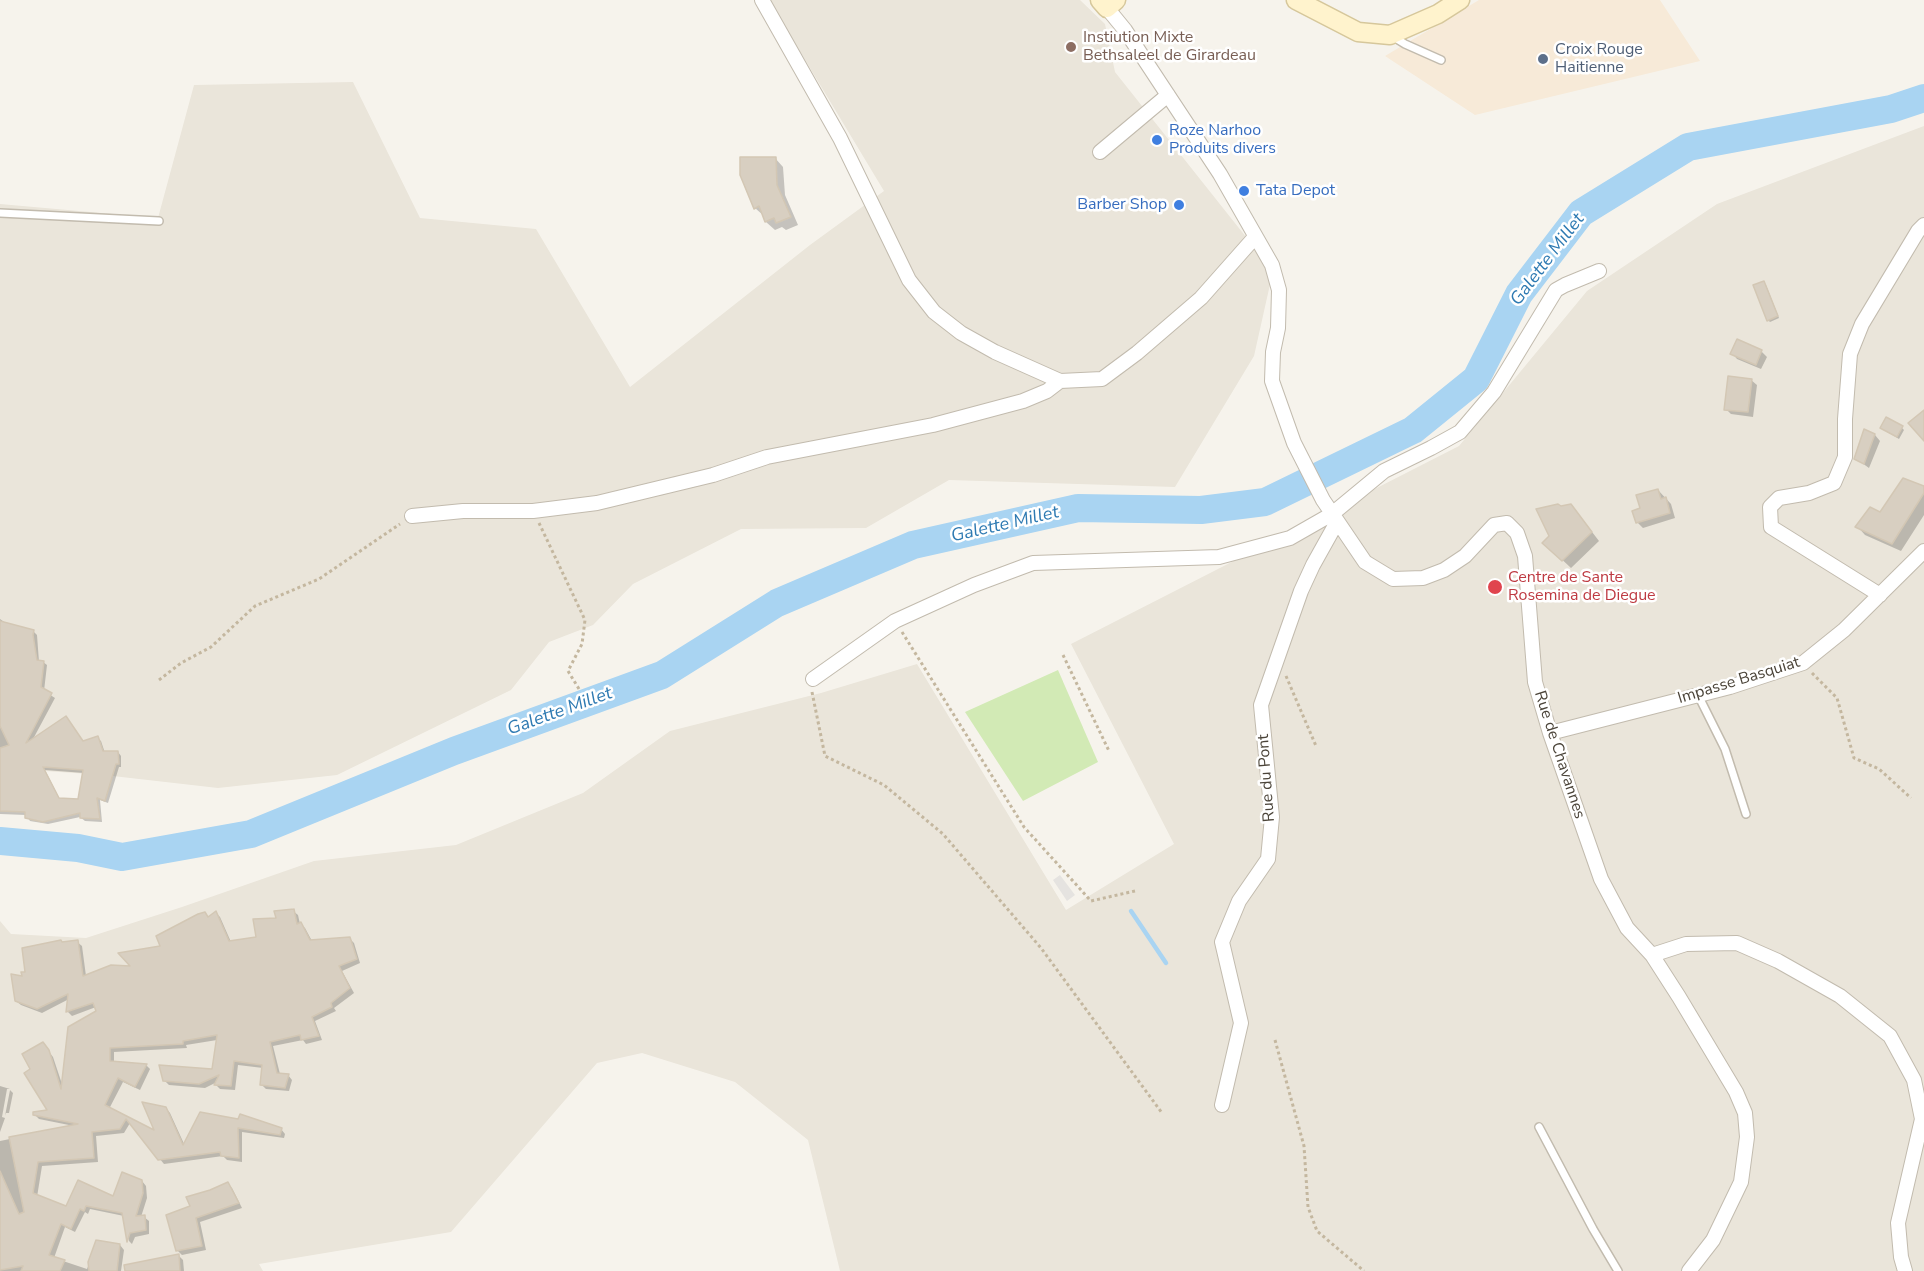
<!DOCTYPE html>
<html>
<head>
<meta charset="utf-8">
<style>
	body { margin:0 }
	canvas { display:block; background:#f6f3ec }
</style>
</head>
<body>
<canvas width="1924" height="1271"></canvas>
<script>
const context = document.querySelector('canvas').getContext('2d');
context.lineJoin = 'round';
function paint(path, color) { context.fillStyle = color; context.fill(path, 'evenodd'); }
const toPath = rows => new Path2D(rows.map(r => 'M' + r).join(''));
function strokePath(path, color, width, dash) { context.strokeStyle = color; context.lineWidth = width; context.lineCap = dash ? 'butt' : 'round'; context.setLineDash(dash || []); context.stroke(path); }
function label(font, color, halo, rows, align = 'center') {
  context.font = font + ' "Nunito Sans",sans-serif'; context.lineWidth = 5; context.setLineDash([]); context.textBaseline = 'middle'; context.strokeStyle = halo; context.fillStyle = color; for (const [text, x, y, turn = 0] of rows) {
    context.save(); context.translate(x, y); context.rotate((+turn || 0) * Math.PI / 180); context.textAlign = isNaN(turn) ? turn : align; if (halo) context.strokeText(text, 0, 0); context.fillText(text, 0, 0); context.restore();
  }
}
const residential = toPath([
	[769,0,1080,0,1105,24,1115,72,1273,271,1254,356,1175,487,949,480,866,528,741,529,633,584,593,625,549,642,511,690,337,775,218,788,104,775,0,768,0,204,158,218,194,85,353,82,420,218,536,229,630,387,810,245,884,191],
	[1924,126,1924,1271,840,1271,808,1140,735,1082,642,1053,597,1063,451,1232,259,1264,263,1271,0,1271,0,921,11,934,86,938,182,907,314,861,456,845,583,793,670,731,821,693,917,664,1066,910,1174,844,1071,644,1459,446,1587,291,1717,204]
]);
const commercial = toPath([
	[1479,0,1660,0,1700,61,1475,115,1385,56]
]);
const green = toPath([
	[1058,670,1098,762,1023,801,965,712]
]);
const parking = toPath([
	[1060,875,1075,895,1067,901,1053,880]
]);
const shadow = toPath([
	[775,158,783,167,785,195,798,225,786,230,782,227,775,230,766,222,764,216,755,208],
	[1766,285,1779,318,1770,322,1768,320],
	[1761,351,1767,357,1761,369,1737,359,1732,353],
	[1751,380,1757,385,1753,417,1731,414,1726,409],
	[1881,428,1902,428,1904,430,1899,439],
	[1875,435,1880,441,1869,468,1855,458],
	[1924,487,1924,515,1901,551,1865,535,1857,526],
	[1658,490,1671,504,1675,518,1643,528,1637,522,1642,510],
	[1579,515,1599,541,1571,568,1553,551],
	[0,619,7,624,33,631,37,635,39,662,43,662,47,665,44,691,55,698,32,741,83,742,97,738,101,741,105,753,118,752,121,756,121,767,119,767,108,803,100,800,102,822,85,821,80,817,48,824,30,821,26,815,0,814],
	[45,770,84,773,79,801,60,800],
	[293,911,298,915,300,924,305,928,312,941,349,938,354,943,360,963,342,971,354,993,334,1008,336,1011,315,1021,322,1040,306,1044,303,1040,273,1046,280,1074,288,1075,292,1080,289,1091,266,1089,261,1084,263,1068,238,1065,235,1090,220,1089,216,1085,217,1082,205,1088,169,1085,164,1080,213,1071,217,1040,186,1045,187,1048,114,1052,114,1063,146,1065,150,1069,140,1090,123,1082,109,1109,157,1133,166,1108,170,1113,185,1146,201,1114,281,1129,285,1134,284,1138,242,1132,242,1162,227,1160,223,1156,164,1164,130,1123,124,1133,96,1136,98,1162,42,1166,37,1197,67,1208,114,1198,142,1181,146,1186,147,1198,141,1217,144,1217,149,1221,149,1234,135,1237,132,1244,129,1241,124,1216,90,1209,88,1214,85,1212,75,1232,65,1227,54,1258,87,1269,97,1242,120,1245,124,1250,121,1271,0,1271,0,1141,74,1126,39,1119,35,1115,50,1112,32,1070,43,1044,53,1057,63,1087,98,1011,96,1007,72,1016,68,1012,69,999,42,1013,21,1005,16,1001,24,978,77,942,82,946,86,976,133,968,205,914,209,918,216,913,220,917,231,942,258,939,278,919],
	[0,1086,10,1089,7,1089,2,1117,5,1118,0,1132],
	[10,1090,13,1093,9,1113,6,1113,5,1116],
	[227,1184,232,1188,242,1208,200,1222,206,1250,182,1255,177,1250,192,1206],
	[179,1256,183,1260,184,1271,145,1271]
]);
const stream = toPath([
	[1131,911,1166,963]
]);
const river = toPath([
	[0,841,78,848,122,857,251,834,454,751,662,675,777,603,913,545,1078,508,1201,510,1265,502,1413,430,1476,379,1519,294,1581,213,1688,147,1891,109,1924,98]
]);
const building = toPath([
	[740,157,776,157,777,185,791,217,776,223,774,218,765,222,759,206,754,209,740,175,740,157],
	[1764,281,1778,316,1767,321,1753,285,1764,281],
	[1737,339,1762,350,1756,365,1730,354,1737,339],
	[1728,376,1752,379,1748,412,1724,410,1728,376],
	[1924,410,1924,441,1908,423,1924,410],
	[1886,417,1903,426,1897,437,1880,428,1886,417],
	[1864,429,1875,434,1864,464,1854,459,1864,429],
	[1903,478,1924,486,1924,493,1892,544,1855,527,1870,507,1880,512,1903,478],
	[1658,489,1661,499,1666,497,1670,513,1636,523,1632,511,1640,508,1636,495,1658,489],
	[1558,504,1561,506,1571,504,1592,532,1562,561,1542,543,1549,536,1536,509,1558,504],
	[0,621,34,630,33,635,37,660,44,661,41,687,52,693,26,743,66,716,83,741,98,736,103,751,118,751,119,764,116,764,105,801,97,798,100,819,80,818,80,813,43,822,25,818,25,812,0,811,0,748,9,745,0,726,0,621],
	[43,767,83,770,78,799,59,798,43,767],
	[294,909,297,924,301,922,310,940,350,937,357,959,339,966,350,988,331,1003,332,1007,312,1017,319,1036,301,1040,300,1035,270,1042,277,1073,289,1074,285,1088,260,1085,262,1065,234,1061,231,1086,214,1085,219,1075,199,1084,163,1081,159,1065,212,1069,217,1035,183,1041,183,1044,110,1048,110,1061,147,1064,135,1087,118,1078,105,1105,154,1130,142,1102,166,1107,183,1145,200,1112,238,1119,240,1114,282,1128,280,1135,238,1128,239,1158,221,1156,220,1152,158,1160,126,1119,120,1129,92,1132,94,1158,38,1162,33,1193,66,1206,78,1180,113,1196,122,1172,142,1180,143,1193,136,1216,145,1215,146,1230,130,1233,127,1242,122,1213,86,1206,84,1211,80,1209,71,1229,61,1224,49,1255,65,1260,60,1271,21,1271,23,1266,0,1270,0,1171,19,1214,24,1212,9,1137,78,1124,33,1115,33,1112,47,1110,24,1073,30,1069,22,1054,43,1042,49,1050,61,1089,68,1027,96,1011,93,1003,66,1012,68,994,37,1009,15,1001,11,974,22,976,21,972,25,972,22,948,61,940,62,942,78,940,83,976,111,965,130,966,118,953,160,946,156,936,198,914,205,912,208,917,216,911,229,941,256,937,253,919,276,918,274,911,294,909],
	[228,1182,239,1203,196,1218,202,1246,176,1251,166,1215,190,1206,186,1197,210,1190,228,1182],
	[96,1240,120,1244,117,1271,89,1271,88,1262,96,1240],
	[179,1254,180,1271,125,1271,124,1265,179,1254]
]);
const path = toPath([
	[539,523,585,620,582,644,568,671,579,689],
	[902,632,1024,827,1091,901,1135,891],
	[1063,655,1109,751],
	[1812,673,1837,698,1854,758,1879,769,1911,798],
	[1286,676,1316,746],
	[159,680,181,663,211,647,255,606,319,579,400,524],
	[812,692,825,756,884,785,943,834,1041,948,1162,1113],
	[1275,1040,1304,1146,1308,1207,1317,1231,1364,1271]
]);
const lane = toPath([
	[1392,36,1405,44,1441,60],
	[0,213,159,221],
	[1698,695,1725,749,1746,814],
	[1539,1127,1593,1229,1618,1271]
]);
const street = toPath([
	[762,0,840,138,909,280,934,312,961,333,995,352,1060,381,1102,379,1137,353,1201,298,1255,237],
	[1107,8,1125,30,1220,174,1272,265,1279,290,1278,328,1273,352,1272,381,1294,443,1323,500,1365,562,1393,579,1423,578,1444,570,1465,556,1494,525,1507,523,1517,533,1525,556,1535,682,1550,733,1601,879,1627,928,1652,955,1679,997,1736,1092,1745,1113,1747,1137,1741,1182,1713,1240,1689,1271],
	[1100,152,1168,95],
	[412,516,463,511,533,511,597,503,713,475,767,457,933,425,1023,401,1047,391,1060,381],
	[1880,595,1771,527,1770,507,1779,498,1809,493,1834,483,1845,457,1845,419,1850,354,1862,324,1918,231,1924,225],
	[813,679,895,621,974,585,1033,563,1219,557,1290,538,1332,514,1384,471,1431,448,1460,432,1494,392,1556,290,1565,285,1599,271],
	[1550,733,1730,687,1803,663,1844,630,1924,551],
	[1652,955,1686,944,1737,943,1778,961,1840,996,1890,1036,1914,1080,1922,1119,1898,1223,1901,1257,1905,1271],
	[1222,1105,1241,1023,1222,942,1239,901,1268,859,1272,817,1261,705,1301,591,1313,565,1337,522]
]);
const secondary = toPath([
	[1100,0,1107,8,1116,0],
	[1296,0,1358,32,1390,35,1438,14,1460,0]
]);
const markers = [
	[1071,47,6,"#8d6e63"],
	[1543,59,6,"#5c6f8a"],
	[1157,140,6,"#3f7fe0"],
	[1244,191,6,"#3f7fe0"],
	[1179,205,6,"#3f7fe0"],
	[1495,587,8,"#e0444e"]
];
const educationNames = [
	["Instiution Mixte",1083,38],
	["Bethsaleel de Girardeau",1083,56]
];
const serviceNames = [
	["Croix Rouge",1555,50],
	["Haitienne",1555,68]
];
const shopNames = [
	["Roze Narhoo",1169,131],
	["Produits divers",1169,149],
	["Tata Depot",1256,191],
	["Barber Shop",1167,205,"right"]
];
const healthNames = [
	["Centre de Sante",1508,578],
	["Rosemina de Diegue",1508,596]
];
const streetNames = [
	["Impasse Basquiat",1739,681,-17],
	["Rue de Chavannes",1559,755,72],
	["Rue du Pont",1267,778,-94]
];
const waterNames = [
	["Galette Millet",1548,260,-53],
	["Galette Millet",1005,525,-13],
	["Galette Millet",560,712,-20]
];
paint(residential, '#eae5da');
paint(commercial, '#f7ead8');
paint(green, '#d2eab5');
paint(parking, '#e5e3e0');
paint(shadow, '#0003');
strokePath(stream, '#a9d4f2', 4.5);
strokePath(river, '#a9d4f2', 28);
paint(building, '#d8cfc1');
strokePath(building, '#d3c7b4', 1.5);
strokePath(lane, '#c2bbae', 10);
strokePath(street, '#c2bbae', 16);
strokePath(secondary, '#d6c79b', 21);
strokePath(path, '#c4b79f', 3, [3, 3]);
strokePath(lane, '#fff', 7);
strokePath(street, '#fff', 14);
strokePath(secondary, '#fff3cd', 18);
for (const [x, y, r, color] of markers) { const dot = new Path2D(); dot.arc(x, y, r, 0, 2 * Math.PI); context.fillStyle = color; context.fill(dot); strokePath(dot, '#fff', 2); }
label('16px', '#785e54', '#fff', educationNames, 'left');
label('16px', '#4e5e75', '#fff', serviceNames, 'left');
label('16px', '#366cbe', '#fff', shopNames, 'left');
label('16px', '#be3a42', '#fff', healthNames, 'left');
label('16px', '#4b4439', '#fff', streetNames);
label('italic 18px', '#2e7ab2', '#fff', waterNames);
</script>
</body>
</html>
